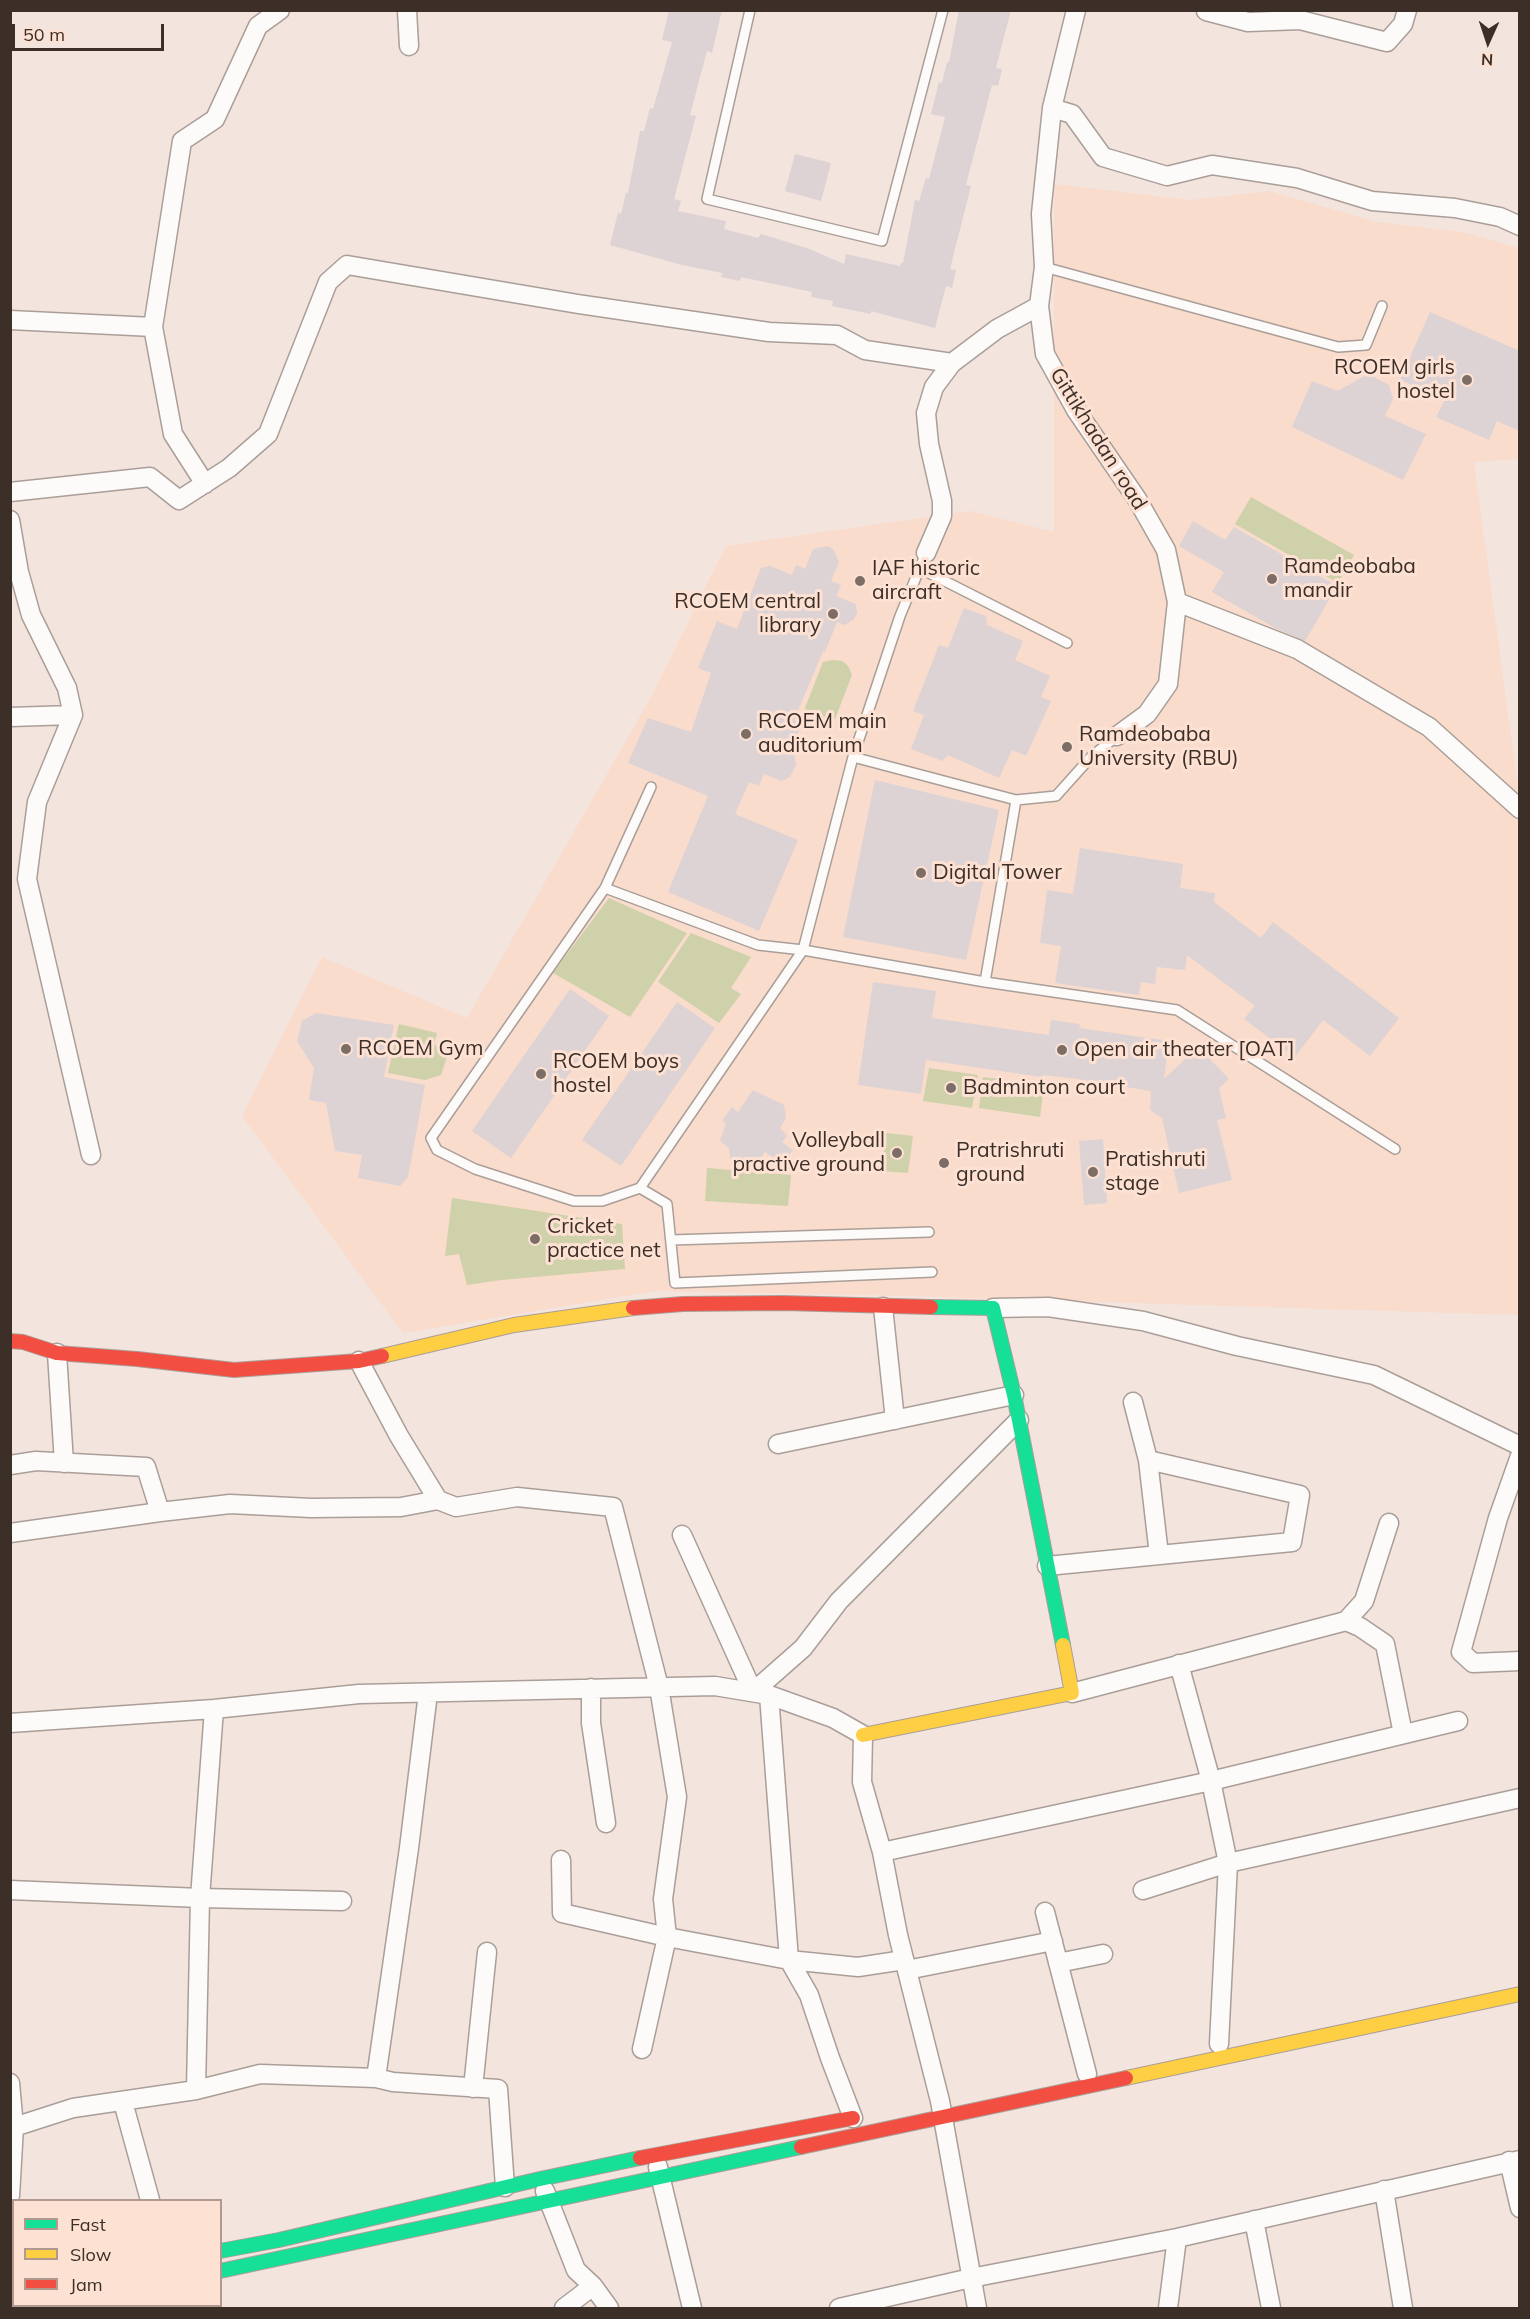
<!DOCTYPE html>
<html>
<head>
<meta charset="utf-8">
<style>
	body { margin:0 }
	#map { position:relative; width:1530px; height:2319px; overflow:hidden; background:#f3e4dd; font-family:Mulish,sans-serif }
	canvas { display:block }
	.frame { position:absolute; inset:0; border:12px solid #3c2f28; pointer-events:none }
	.legend { position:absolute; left:12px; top:2199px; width:210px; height:108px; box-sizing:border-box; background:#fde1d3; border:2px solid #b09a8f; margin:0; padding:8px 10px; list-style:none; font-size:18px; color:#3c2f28 }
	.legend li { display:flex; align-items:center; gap:12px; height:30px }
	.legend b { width:30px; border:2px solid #b09a8f }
	.north { position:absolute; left:1458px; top:12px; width:60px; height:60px; -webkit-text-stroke:4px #fde1d3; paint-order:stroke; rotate:183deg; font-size:16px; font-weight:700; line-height:24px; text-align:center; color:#3c2f28 }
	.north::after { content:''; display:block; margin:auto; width:21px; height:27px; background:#3c2f28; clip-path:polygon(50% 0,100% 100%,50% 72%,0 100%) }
	.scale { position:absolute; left:12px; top:24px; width:152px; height:27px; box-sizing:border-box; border:3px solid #3c2f28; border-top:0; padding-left:8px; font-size:18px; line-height:21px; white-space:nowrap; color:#3c2f28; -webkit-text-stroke:4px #fde1d3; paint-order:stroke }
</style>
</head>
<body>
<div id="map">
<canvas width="1530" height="2319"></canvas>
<div class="frame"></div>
<ul class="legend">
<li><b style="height:8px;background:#16e098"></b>Fast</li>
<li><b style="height:8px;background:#ffcf43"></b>Slow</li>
<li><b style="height:8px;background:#f24e42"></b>Jam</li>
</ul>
<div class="north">N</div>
<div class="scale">50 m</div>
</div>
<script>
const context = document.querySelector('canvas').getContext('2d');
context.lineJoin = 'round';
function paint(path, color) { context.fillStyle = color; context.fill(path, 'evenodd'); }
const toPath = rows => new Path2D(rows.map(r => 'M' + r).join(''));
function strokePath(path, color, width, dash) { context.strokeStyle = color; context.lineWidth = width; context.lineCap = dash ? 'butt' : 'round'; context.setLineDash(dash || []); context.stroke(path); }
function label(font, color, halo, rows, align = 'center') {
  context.font = font + ' Mulish,sans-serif'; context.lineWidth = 6; context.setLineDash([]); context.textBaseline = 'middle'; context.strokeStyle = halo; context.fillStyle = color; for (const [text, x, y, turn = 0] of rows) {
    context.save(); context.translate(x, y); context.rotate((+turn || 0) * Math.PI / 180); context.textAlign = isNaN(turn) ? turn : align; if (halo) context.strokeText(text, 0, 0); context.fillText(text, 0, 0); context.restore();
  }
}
const built = toPath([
	[1054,184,1191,200,1269,191,1377,222,1462,232,1519,248,1519,459,1474,462,1519,795,1519,1315,911,1296,655,1291,403,1333,242,1116,322,957,467,1018,650,699,726,546,970,511,1054,532]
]);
const green = toPath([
	[1251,497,1354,555,1338,583,1235,524],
	[832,660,842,661,848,666,852,675,835,719,827,723,817,722,809,717,805,708,823,662],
	[609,898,687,933,630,1017,553,973],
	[691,933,751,957,731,988,741,994,719,1023,658,982],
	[399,1024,437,1033,434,1044,448,1054,441,1075,425,1080,388,1073],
	[929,1068,978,1075,972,1108,923,1101],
	[983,1077,1044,1085,1040,1117,979,1108],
	[886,1133,913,1136,908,1173,882,1171],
	[707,1168,791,1175,788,1206,705,1201],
	[452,1198,622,1224,625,1269,501,1280,467,1285,459,1254,445,1256]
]);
const building = toPath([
	[669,10,722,10,712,53,707,51,690,115,696,116,674,199,681,201,678,211,726,221,724,229,758,238,761,234,807,248,844,264,846,254,900,266,901,263,903,263,915,200,919,201,926,178,929,179,945,117,931,114,939,82,942,83,947,62,949,62,959,10,1011,10,996,68,1002,69,998,86,992,85,966,185,971,186,950,269,956,270,952,288,946,286,935,328,871,311,871,314,832,306,833,301,811,297,812,292,741,277,740,281,721,277,722,273,682,265,610,245,618,213,621,214,626,193,628,193,640,131,644,131,650,108,653,109,672,42,662,40],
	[795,154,831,163,821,201,785,191],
	[1430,312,1520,351,1520,431,1497,421,1489,440,1436,417,1445,399,1400,380],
	[1368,374,1389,385,1393,399,1385,416,1426,434,1403,480,1292,427,1312,381,1338,391],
	[1193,521,1225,540,1234,527,1337,586,1305,641,1277,629,1212,592,1224,572,1179,546],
	[828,546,833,549,839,562,831,581,841,585,836,596,856,604,857,613,854,619,845,625,837,622,825,652,823,651,794,720,802,723,793,747,796,765,790,777,781,781,764,774,759,786,749,782,735,814,798,840,759,931,668,892,708,796,628,763,648,718,691,732,711,673,698,668,717,621,737,629,761,568,770,566,792,575,796,565,805,569,813,549],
	[964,608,986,616,987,625,1023,641,1015,660,1050,676,1041,697,1051,701,1026,756,1012,750,999,778,948,755,942,761,911,749,924,715,913,711,939,645,948,648],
	[875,780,999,810,966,960,843,937],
	[1080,848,1183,864,1180,888,1215,893,1214,902,1261,938,1273,922,1399,1018,1370,1056,1323,1020,1295,1057,1244,1019,1255,1006,1187,955,1185,970,1157,967,1155,984,1141,982,1139,995,1055,983,1061,946,1040,943,1047,890,1073,894],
	[873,982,936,991,932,1018,1049,1035,1051,1020,1080,1024,1079,1028,1169,1041,1164,1079,1198,1047,1229,1079,1219,1088,1226,1118,1217,1120,1232,1180,1179,1193,1162,1118,1150,1110,1151,1091,1077,1079,1043,1075,1042,1077,926,1060,921,1094,858,1085],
	[570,989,609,1016,511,1158,472,1131],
	[677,1002,715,1028,621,1166,582,1140],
	[316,1013,394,1025,384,1077,425,1085,408,1177,400,1186,358,1178,362,1155,335,1151,326,1103,309,1100,314,1068,297,1041,302,1021],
	[753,1090,784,1105,786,1118,780,1128,787,1136,782,1142,793,1150,782,1164,765,1152,758,1162,744,1168,730,1158,729,1148,720,1141,726,1123,722,1121,732,1107,738,1112],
	[1103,1139,1107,1203,1084,1205,1079,1141]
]);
const lane = toPath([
	[750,10,707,199,882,241,943,10],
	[1044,267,1338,347,1366,345,1382,306],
	[926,553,900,616,853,757,803,950,758,945,605,888,431,1138,437,1150,475,1169,574,1201,602,1201,640,1188,803,950,985,982,1016,800,1056,796,1091,757,1117,736],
	[921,569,1067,643],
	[853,757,1016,800],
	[605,888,651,787],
	[985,982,1177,1010,1395,1149],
	[640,1188,667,1204,675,1283,932,1272],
	[671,1240,929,1232]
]);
const street = toPath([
	[407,10,409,46],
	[1076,10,1052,108,1041,214,1044,267,1039,306,1045,354,1076,410,1137,499,1166,550,1177,602,1168,684,1147,714,1117,736],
	[1206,11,1248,22,1300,20,1387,42,1403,24,1407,10],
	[1052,108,1072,114,1103,157,1167,176,1212,165,1297,178,1372,201,1455,208,1500,217,1520,226],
	[10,320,153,327],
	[205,484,173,434,153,327,182,141,215,119,258,26,280,10],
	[10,492,150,477,179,500,229,468,268,434,328,282,347,265,578,304,769,332,837,335,865,350,952,363],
	[10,520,19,572,31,615,67,688,73,715,10,717],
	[926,553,942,516,942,501,929,444,926,413,934,387,952,363,997,329,1039,306],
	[1177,602,1297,649,1429,727,1520,809],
	[73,715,37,802,27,879,91,1155],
	[883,1307,895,1420],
	[993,1308,1048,1307,1143,1321,1237,1346,1374,1375,1520,1446],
	[57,1353,64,1463],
	[778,1444,1014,1395],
	[1520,1456,1498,1518,1461,1652,1473,1663,1520,1661],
	[1148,1460,1159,1555],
	[10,1465,36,1461,146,1467,160,1512,230,1504,311,1508,401,1507,438,1500,399,1436,359,1361],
	[438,1500,456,1507,517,1497,613,1507,659,1687,677,1797,663,1899,667,1937,642,2049],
	[10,1533,160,1512],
	[682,1535,753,1692,803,1648,839,1601,1019,1420],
	[1047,1566,1292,1542,1300,1495,1148,1460,1133,1402],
	[1346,1621,1360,1627,1385,1644,1403,1734],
	[1179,1664,1211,1781,1458,1721],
	[591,1688,591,1723,606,1823],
	[1072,1693,1346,1621,1364,1601,1389,1523],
	[769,1695,789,1960,858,1967,904,1960],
	[10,1723,214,1709,359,1694,715,1686,769,1695,833,1718,863,1735,862,1782,882,1852,1211,1781,1228,1863,1219,2044],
	[882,1852,898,1935,940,2101,977,2308],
	[561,1860,562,1913,667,1937,789,1960,809,1995,830,2058,853,2118],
	[10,1890,200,1898,342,1901],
	[1143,1890,1228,1863,1520,1798],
	[1045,1912,1087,2074],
	[1058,1963,1103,1954],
	[907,1970,1053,1941],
	[376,2078,393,2082,498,2089,505,2187],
	[10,2083,14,2127,10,2126],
	[473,2088,487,1952],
	[196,2090,260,2074,376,2078,409,1848,428,1693],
	[123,2102,150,2200],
	[1509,2161,1520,2208],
	[658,2167,692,2308],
	[1384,2190,1403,2308],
	[545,2191,576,2270,593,2286,609,2308],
	[10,2196,14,2127,73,2108,196,2090,200,1898,214,1709],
	[1254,2220,1271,2308],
	[174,2306,175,2308],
	[564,2308,593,2286],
	[839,2308,971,2278,1177,2238,1520,2160],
	[1168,2308,1177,2238]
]);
const fast = toPath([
	[931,1307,993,1308,1014,1395,1063,1645],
	[220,2251,279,2240,540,2179,640,2158],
	[220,2271,801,2147],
	[10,2302,14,2301]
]);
const slow = toPath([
	[382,1356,514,1325,633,1308],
	[863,1735,1072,1693,1063,1645],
	[1126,2078,1520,1994]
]);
const jam = toPath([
	[633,1308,683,1304,783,1303,931,1307],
	[10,1341,23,1342,57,1353,137,1359,234,1370,359,1361,382,1356],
	[801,2147,1126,2078],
	[640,2158,853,2118],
	[55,2308,69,2306]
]);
const markers = [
	[1467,380,6,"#7c6e67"],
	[1272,579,6,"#7c6e67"],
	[860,581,6,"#7c6e67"],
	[833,614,6,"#7c6e67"],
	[746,734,6,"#7c6e67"],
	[1067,747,6,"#7c6e67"],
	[921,873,6,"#7c6e67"],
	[346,1049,6,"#7c6e67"],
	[1062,1050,6,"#7c6e67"],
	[541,1074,6,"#7c6e67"],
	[951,1088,6,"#7c6e67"],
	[897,1153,6,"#7c6e67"],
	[944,1163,6,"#7c6e67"],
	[1093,1172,6,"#7c6e67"],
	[535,1239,6,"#7c6e67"]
];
const poiNames = [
	["RCOEM girls",1455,368,"right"],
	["hostel",1455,392,"right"],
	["Ramdeobaba",1284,567],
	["mandir",1284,591],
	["IAF historic",872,569],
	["aircraft",872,593],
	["RCOEM central",821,602,"right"],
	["library",821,626,"right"],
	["RCOEM main",758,722],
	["auditorium",758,746],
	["Ramdeobaba",1079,735],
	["University (RBU)",1079,759],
	["Digital Tower",933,873],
	["RCOEM Gym",358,1049],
	["Open air theater [OAT]",1074,1050],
	["RCOEM boys",553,1062],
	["hostel",553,1086],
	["Badminton court",963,1088],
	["Volleyball",885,1141,"right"],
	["practive ground",885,1165,"right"],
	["Pratrishruti",956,1151],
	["ground",956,1175],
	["Pratishruti",1105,1160],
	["stage",1105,1184],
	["Cricket",547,1227],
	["practice net",547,1251]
];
const streetNames = [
	["Gittikhadan road",1098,439,58]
];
paint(built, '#f9dccc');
paint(green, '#ced1a9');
paint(building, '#ddd2d4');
strokePath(lane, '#aa9e98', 12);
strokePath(street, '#aa9e98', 21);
strokePath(fast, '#aa9e98', 16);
strokePath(slow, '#aa9e98', 16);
strokePath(jam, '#aa9e98', 16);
strokePath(lane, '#fdfbfa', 9);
strokePath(street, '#fdfbfa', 18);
strokePath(fast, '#16e098', 14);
strokePath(slow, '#ffcf43', 14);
strokePath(jam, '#f24e42', 14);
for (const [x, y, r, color] of markers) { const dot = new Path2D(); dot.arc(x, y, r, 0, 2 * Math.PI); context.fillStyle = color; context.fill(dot); strokePath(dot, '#fde1d3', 2); }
label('21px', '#3c2f28', '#fde1d3', poiNames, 'left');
label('21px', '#3c2f28', '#fde1d3', streetNames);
</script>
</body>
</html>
